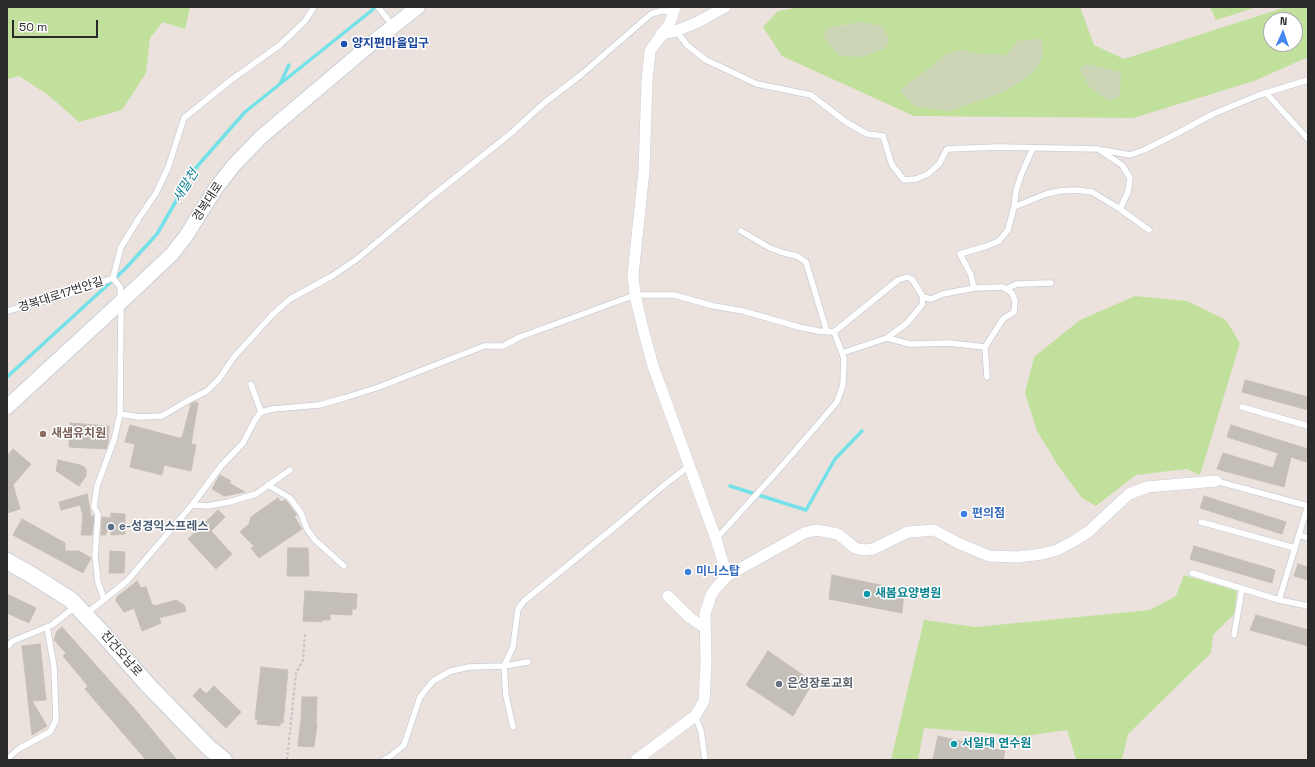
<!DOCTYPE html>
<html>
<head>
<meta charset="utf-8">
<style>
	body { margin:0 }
	#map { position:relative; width:1315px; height:767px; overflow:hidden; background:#ece2dd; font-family:"Space Grotesk",sans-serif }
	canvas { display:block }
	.frame { position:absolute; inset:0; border:8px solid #2a2a2a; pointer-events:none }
	.north { position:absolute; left:1263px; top:12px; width:40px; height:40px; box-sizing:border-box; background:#fff; border:1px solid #aaa; border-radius:50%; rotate:3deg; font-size:11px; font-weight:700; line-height:16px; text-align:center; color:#2a2a2a }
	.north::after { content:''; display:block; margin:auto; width:14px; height:18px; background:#4486f2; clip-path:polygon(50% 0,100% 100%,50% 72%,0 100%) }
	.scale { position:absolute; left:12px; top:20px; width:86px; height:18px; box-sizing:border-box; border:2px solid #2a2a2a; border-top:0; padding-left:5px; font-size:12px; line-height:14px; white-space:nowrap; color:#2a2a2a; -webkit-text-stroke:3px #fff; paint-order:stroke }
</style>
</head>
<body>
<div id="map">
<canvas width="1315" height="767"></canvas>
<div class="frame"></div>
<div class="north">N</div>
<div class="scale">50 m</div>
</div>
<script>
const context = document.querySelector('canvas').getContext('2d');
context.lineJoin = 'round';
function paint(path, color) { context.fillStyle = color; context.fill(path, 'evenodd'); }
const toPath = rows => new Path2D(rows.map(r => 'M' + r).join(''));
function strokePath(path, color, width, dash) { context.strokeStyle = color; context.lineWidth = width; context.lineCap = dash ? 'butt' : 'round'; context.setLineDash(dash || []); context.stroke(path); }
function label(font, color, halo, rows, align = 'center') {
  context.font = font + ' "Space Grotesk","Noto Sans KR",sans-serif'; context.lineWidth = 3; context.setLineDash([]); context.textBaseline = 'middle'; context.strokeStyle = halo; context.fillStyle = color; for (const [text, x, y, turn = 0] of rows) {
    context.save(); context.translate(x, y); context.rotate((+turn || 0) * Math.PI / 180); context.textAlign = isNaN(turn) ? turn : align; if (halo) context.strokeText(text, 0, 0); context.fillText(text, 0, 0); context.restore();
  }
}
const green = toPath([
	[7,7,190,7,185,29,163,22,150,38,146,73,122,110,79,122,48,95,19,76,7,79],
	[801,7,1080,7,1094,45,1124,59,1286,7,1308,7,1308,57,1254,81,1133,118,914,116,782,56,763,27,778,11],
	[1271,20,1295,20,1295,44,1271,44],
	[861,22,824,38,827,28],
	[1042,39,1034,72,1004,92,949,111,932,66,945,55,960,50,981,54,1007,55,1017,41],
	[1210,7,1257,7,1216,20],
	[1135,296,1187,301,1226,320,1240,343,1200,475,1187,469,1136,475,1096,506,1082,498,1059,467,1037,431,1025,393,1034,357,1080,320],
	[1184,575,1237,591,1234,614,1213,635,1211,653,1128,734,1122,760,1080,760,1076,759,1067,730,1025,736,924,728,918,760,891,760,924,620,976,627,1150,610,1176,596]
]);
const cemetery = toPath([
	[861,22,883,26,889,39,886,48,863,57,839,56,824,38,827,28],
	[1042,38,1043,56,1034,72,1004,92,949,111,915,107,900,91,909,82,932,66,945,55,960,50,981,54,1007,55,1017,41],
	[1086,64,1121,72,1120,96,1109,101,1090,88,1079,69]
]);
const stream = toPath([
	[281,82,289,65],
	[7,377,125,269,157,234,194,170,245,112,376,7],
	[730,486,806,510,835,459,862,431]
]);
const building = toPath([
	[1245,380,1308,397,1308,410,1242,392,1245,380],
	[194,402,198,403,191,444,196,445,191,471,164,465,162,475,130,467,135,444,125,442,130,425,179,438,182,438,191,404,194,402],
	[70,423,109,426,108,443,106,449,69,447,70,423],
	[1231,425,1308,449,1306,462,1291,457,1284,487,1217,469,1223,453,1273,468,1278,453,1227,437,1231,425],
	[13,449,31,464,13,485,20,509,7,513,7,456,13,449],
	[58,460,80,465,84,467,86,470,86,476,79,486,56,471,58,460],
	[220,475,231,481,229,483,245,492,224,496,212,489,220,475],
	[87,494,91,516,94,516,92,535,81,535,83,516,80,505,61,510,59,502,87,494],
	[1204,496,1286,522,1282,534,1200,508,1204,496],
	[278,498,281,502,285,500,287,502,297,515,294,516,302,529,259,558,251,548,254,546,240,532,249,524,251,517,278,498],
	[218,510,225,517,211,531,232,554,216,569,188,539,218,510],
	[111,513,125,514,125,534,111,535,111,524,105,535,101,535,102,517,111,518,111,513],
	[22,519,65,543,65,551,79,551,91,558,83,573,13,535,22,519],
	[1194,546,1275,570,1272,583,1190,559,1194,546],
	[288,548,308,548,309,576,287,576,288,548],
	[110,551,125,552,124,573,109,573,110,551],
	[1298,564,1308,567,1308,580,1294,576,1298,564],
	[832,575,904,590,902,613,829,599,832,575],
	[137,581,141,588,146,587,152,605,153,604,154,606,176,600,184,605,186,611,159,618,161,623,142,631,134,608,124,612,116,601,117,597,137,581],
	[305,591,357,594,356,609,352,609,352,615,330,614,330,620,322,620,322,622,303,621,305,591],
	[7,594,36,608,29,623,7,613,7,594],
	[1256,615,1308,630,1308,646,1250,630,1256,615],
	[62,627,133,707,177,760,146,760,85,689,88,686,63,656,66,653,54,640,57,631,62,627],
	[40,644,46,700,32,701,47,726,32,735,22,646,40,644],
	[768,651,813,682,793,716,746,685,768,651],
	[261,667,288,670,283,723,280,723,280,726,257,724,258,719,255,719,261,667],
	[214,686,241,712,226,728,193,696,200,688,206,694,214,686],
	[302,697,317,697,316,724,317,724,314,747,298,746,301,719,302,697],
	[938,736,1005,751,1003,760,933,760,938,736]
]);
const path = toPath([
	[287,760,296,673,303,660,305,633]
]);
const service = toPath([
	[378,7,393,26],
	[676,31,688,46,706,60,757,84,811,95,846,122,867,134,883,136,892,165,904,180,916,179,928,174,939,164,947,149,998,147,1098,149,1122,165,1130,178,1128,192,1120,209],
	[1266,93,1308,139],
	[1103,150,1130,155,1144,150,1174,135,1213,114,1259,95,1308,80],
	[1014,207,1046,194,1060,191,1075,190,1092,192,1120,209,1149,230],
	[741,231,770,248,784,253,797,256,806,262,827,332],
	[113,278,121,247,139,218,156,193,168,168,184,118,231,80,280,45,305,21,314,7],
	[974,288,971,275,960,254,987,246,999,241,1008,230,1014,207,1016,191,1021,175,1033,148],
	[1006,289,1017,284,1051,283],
	[923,297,931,299,943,294,974,288,1002,287,1012,293,1015,301,1014,312,1003,319,985,347,987,377],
	[7,311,67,295,113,278],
	[834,332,898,280,907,277,912,279,923,297,922,305,907,323,887,338,842,353],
	[887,338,910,344,948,343,985,347],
	[251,384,261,412],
	[1242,407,1308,426],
	[120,414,140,417,162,416,189,400,207,391,219,379,234,357,273,314,290,299,332,276,357,259,431,197,509,135,543,104,582,74,651,14,661,11,673,11,673,10],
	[1216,481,1308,506],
	[268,485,290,498,301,513,307,529,315,540,344,566],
	[192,505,208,506,229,502,256,494,290,470],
	[1201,522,1295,548],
	[1299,535,1308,538],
	[1192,573,1279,600,1308,505],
	[104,599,98,582,95,555,98,514,94,507,97,486,114,440,120,414,121,301,120,287,113,278],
	[1279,600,1308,606],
	[86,614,127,581,192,505,221,466,243,443,255,420,261,412,273,409,319,405,344,398,379,387,484,346,503,346,520,337,635,295,674,295,714,306,743,311,799,327,818,331,834,332,842,353,844,359,843,385,837,402,782,466,716,539],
	[1234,635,1242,589],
	[7,647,13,641,52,625,76,606],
	[695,716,701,731,705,760],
	[513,727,506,696,504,666,513,647,518,609,524,601,616,526,663,486,689,466],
	[7,759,20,748,50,732,56,720,54,667,47,627],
	[384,760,392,755,404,745,420,697,433,681,451,671,469,667,504,666,528,662]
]);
const minor = toPath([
	[675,7,670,23,650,51,647,81,644,171,633,275,635,295,643,329,653,366,716,539,727,576],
	[661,34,676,31,698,22,725,7],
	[668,596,689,617,704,627],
	[636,760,695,716,704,701,706,663,705,614,711,595,716,588,727,576,804,533,816,530,838,534,855,548,864,550,873,549,908,532,934,530,960,544,989,556,1017,557,1042,554,1057,550,1074,541,1088,532,1129,494,1147,487,1216,481]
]);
const tertiary = toPath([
	[7,407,136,288,172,254,186,236,216,188,234,165,261,137,377,39,418,7]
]);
const secondary = toPath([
	[7,561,30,574,71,600,103,634,148,685,209,748,224,760]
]);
const markers = [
	[344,44,4,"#1a4fb4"],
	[43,434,4,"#8d6e63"],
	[964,514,4,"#3f7fe0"],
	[111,527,4,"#5c6f8a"],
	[688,572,4,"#3f7fe0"],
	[867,594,4,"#0f9aa8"],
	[779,684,4,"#6b7280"],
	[954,744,4,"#0f9aa8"]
];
const transitNames = [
	["양지편마을입구",352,44]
];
const streetNames = [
	["경복대로",208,202,-57],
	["경복대로17번안길",61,295,-18],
	["진건오남로",121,654,49]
];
const educationNames = [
	["새샘유치원",51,434]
];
const shopNames = [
	["편의점",972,514],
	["미니스탑",696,572]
];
const serviceNames = [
	["e-성경익스프레스",119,527]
];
const cultureNames = [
	["새봄요양병원",875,594],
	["서일대 연수원",962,744]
];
const worshipNames = [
	["은성장로교회",787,684]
];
const waterNames = [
	["새말천",186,186,-58]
];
paint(green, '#c0e09c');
paint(cemetery, '#cbd5b5');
strokePath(stream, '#74e1e9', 3.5);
paint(building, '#c4beb8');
strokePath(building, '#c7beb7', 1);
strokePath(service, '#c8ced7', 7);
strokePath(minor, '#c8ced7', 12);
strokePath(tertiary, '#c8ced7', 16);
strokePath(secondary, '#c8ced7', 18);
strokePath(path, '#c3c3c3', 2, [3, 2]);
strokePath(service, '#fff', 5.5);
strokePath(minor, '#fff', 11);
strokePath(tertiary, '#fff', 14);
strokePath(secondary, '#fff', 16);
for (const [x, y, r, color] of markers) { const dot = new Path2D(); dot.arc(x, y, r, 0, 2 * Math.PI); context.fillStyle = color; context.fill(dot); strokePath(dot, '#fff', 1.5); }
label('bold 12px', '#164399', '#fff', transitNames, 'left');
label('12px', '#2a2a2a', '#fff', streetNames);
label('bold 12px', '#785e54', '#fff', educationNames, 'left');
label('bold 12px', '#366cbe', '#fff', shopNames, 'left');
label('bold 12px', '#4e5e75', '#fff', serviceNames, 'left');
label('bold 12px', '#0d838f', '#fff', cultureNames, 'left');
label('bold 12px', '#5b616d', '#fff', worshipNames, 'left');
label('italic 13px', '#138295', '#fff', waterNames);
</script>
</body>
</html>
